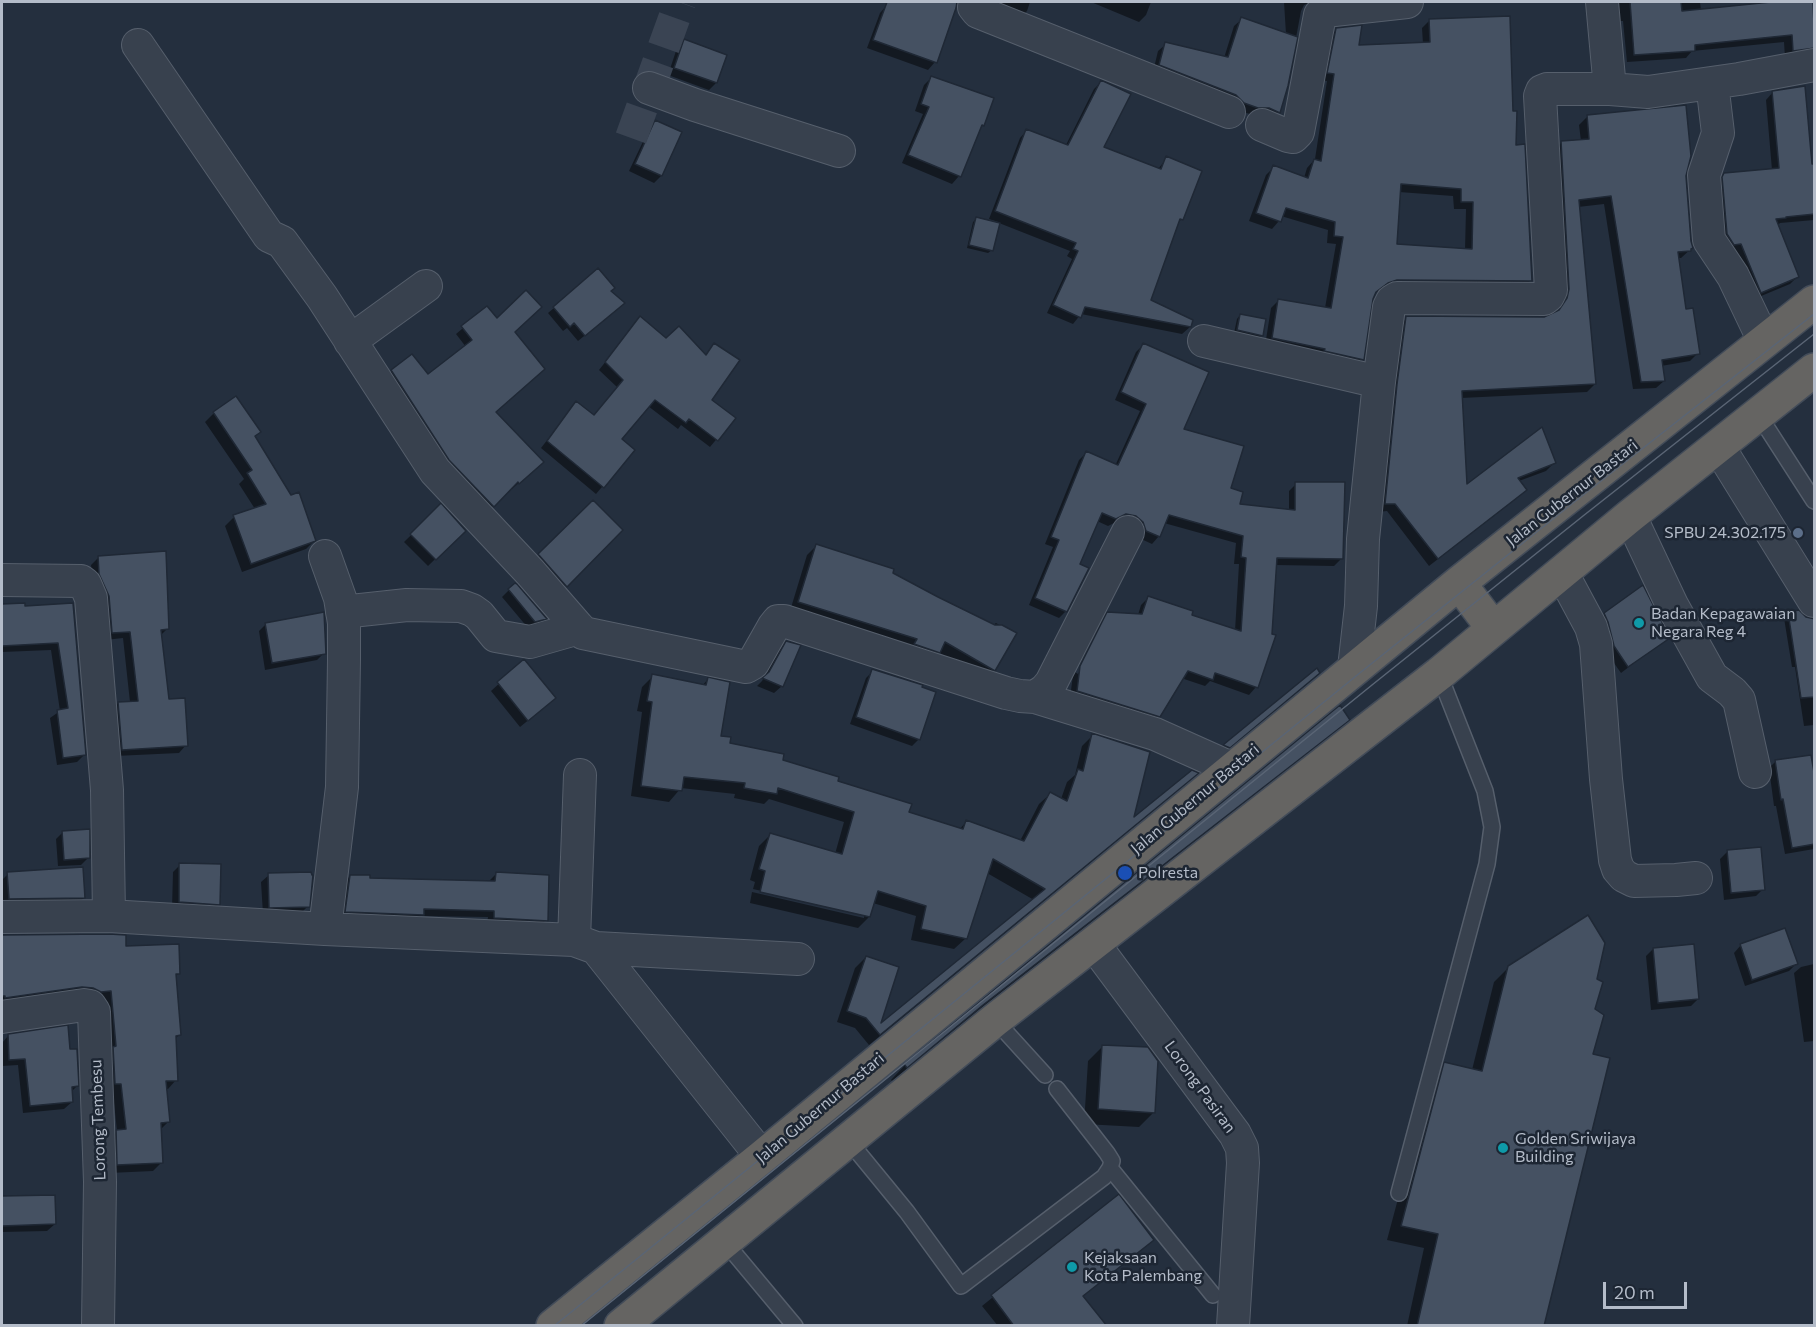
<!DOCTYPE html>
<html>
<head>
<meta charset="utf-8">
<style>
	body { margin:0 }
	#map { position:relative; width:1816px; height:1327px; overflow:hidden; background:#242f3e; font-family:Commissioner,sans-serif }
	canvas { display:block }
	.frame { position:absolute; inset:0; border:3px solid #b4bcc9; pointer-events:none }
	.scale { position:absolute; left:1603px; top:1282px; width:84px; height:27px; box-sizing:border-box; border:3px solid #b4bcc9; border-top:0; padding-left:8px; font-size:18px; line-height:21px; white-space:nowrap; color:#b4bcc9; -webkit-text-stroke:4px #1d2633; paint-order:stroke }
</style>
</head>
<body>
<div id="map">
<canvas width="1816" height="1327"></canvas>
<div class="frame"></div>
<div class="scale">20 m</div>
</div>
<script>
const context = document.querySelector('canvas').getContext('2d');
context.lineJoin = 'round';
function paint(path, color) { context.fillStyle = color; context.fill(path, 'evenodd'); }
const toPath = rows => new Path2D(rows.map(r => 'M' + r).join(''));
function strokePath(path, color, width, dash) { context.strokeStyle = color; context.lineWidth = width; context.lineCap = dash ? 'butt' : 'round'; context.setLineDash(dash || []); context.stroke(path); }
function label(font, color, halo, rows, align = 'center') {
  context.font = font + ' Commissioner,sans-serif'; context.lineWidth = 5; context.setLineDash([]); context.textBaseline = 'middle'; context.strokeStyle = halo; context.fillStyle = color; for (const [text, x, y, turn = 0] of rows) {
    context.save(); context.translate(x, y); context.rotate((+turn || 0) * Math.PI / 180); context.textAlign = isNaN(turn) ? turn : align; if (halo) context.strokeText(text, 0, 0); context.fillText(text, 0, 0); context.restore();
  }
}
const shadow = toPath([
	[893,2,956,2,935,62,928,70,867,48,880,13,887,5,891,7],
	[983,2,1030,2,1027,11,1020,18],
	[1091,2,1151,2,1146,15,1139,22],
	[1284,2,1311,2,1304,5,1301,11,1287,86,1278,112,1271,119,1261,115,1250,114,1237,110,1153,72,1158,51,1166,44,1224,58,1234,26,1242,19,1286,34],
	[1618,2,1700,2,1701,11,1814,2,1814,53,1785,58,1784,42,1692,51,1686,58,1627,62,1623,21,1620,21],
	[1430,20,1531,280,1523,288,1388,287,1378,290,1371,299,1362,359,1355,367,1265,346,1271,308,1279,300,1325,308,1336,244,1327,243,1328,230,1281,216,1279,221,1272,229,1249,221,1266,175,1274,167,1304,178,1307,168,1315,159,1327,81,1321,80,1329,37,1337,29,1358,47,1423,44,1422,28],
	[1399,192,1453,196,1454,209,1466,209,1465,250,1395,245],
	[684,41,716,83,709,90,668,75,677,48],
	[931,78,983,125,978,130,959,176,952,184,902,163,923,114,915,111,924,85],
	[1101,82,1102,147,1158,169,1167,158,1182,219,1177,223,1149,300,1190,327,1182,334,1081,314,1073,324,1047,313,1072,259,1067,256,1070,251,999,223,992,250,988,253,967,248,973,222,976,219,997,224,998,222,989,219,1020,138,1027,130,1066,145,1094,89],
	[1773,92,1811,164,1814,163,1814,220,1780,223,1777,226,1797,277,1790,284,1754,299,1720,241,1717,181,1724,174,1772,170,1766,100],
	[1587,117,1685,176,1692,248,1681,258,1677,258,1684,311,1698,353,1690,361,1661,366,1664,381,1656,388,1633,389,1604,204,1578,207,1595,384,1587,392,1461,398,1465,487,1554,463,1546,471,1519,481,1525,490,1517,498,1429,566,1387,511,1378,512,1399,326,1407,318,1544,318,1556,313,1560,308,1562,298,1553,151,1561,143,1581,141,1579,125],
	[656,121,661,176,654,183,629,171,649,129],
	[609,292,617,309,578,341,567,328,563,331,548,313,554,308],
	[487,308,496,320,513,332,494,412,536,468,512,489,511,487,487,512,443,466,386,378,392,371,428,376,466,347,456,334],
	[1240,315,1261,336,1258,339,1234,333,1237,319],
	[640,318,666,340,705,356,714,344,710,400,734,418,710,447,681,425,678,429,648,406,619,439,633,450,596,494,541,448,576,403,593,416,618,388,599,370],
	[1143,345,1181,429,1229,489,1238,505,1289,511,1289,491,1296,484,1341,559,1334,566,1275,565,1256,687,1249,695,1210,681,1205,686,1181,678,1159,716,1152,723,1070,698,1073,675,1101,621,1102,620,1075,672,1078,674,1106,619,1103,619,1108,613,1138,615,1141,605,1148,598,1190,616,1235,631,1239,564,1234,564,1236,543,1164,523,1159,536,1152,544,1139,538,1118,521,1108,526,1097,521,1078,565,1066,611,1059,618,1029,605,1053,547,1045,544,1079,460,1086,453,1115,466,1140,411,1115,400,1136,352],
	[214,413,259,432,254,437,315,540,306,549,242,572,225,526,234,517,255,509,239,484,244,479,205,422],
	[593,502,621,530,558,592,532,563],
	[441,506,464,531,428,566,404,542],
	[816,546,993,625,996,623,1015,634,994,670,985,679,938,652,929,661,790,611,807,555],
	[98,558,168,628,160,636,168,700,186,745,179,753,115,756,111,710,118,703,130,702,123,638,105,640,93,582,91,565],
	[509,590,545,618,538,625,528,628,502,597],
	[24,604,24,608,72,604,84,755,77,762,57,765,50,718,60,711,51,650,2,652,2,606],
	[1789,613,1814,620,1814,725,1804,726,1795,667,1792,667,1784,618],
	[1605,614,1668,637,1621,673,1607,653,1597,621],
	[266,624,324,653,317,660,265,670,259,631],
	[787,642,782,686,774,693,757,686,762,681,779,650],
	[524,661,547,705,520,727,491,691],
	[1317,670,1318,673,1304,687,1214,761,1210,760,1224,746],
	[873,671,919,739,912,746,850,724,866,678],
	[653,676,702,686,708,679,719,737,728,744,836,782,907,813,959,830,966,822,1020,841,1039,804,1050,794,1061,799,1067,782,1075,775,1082,746,1093,735,1131,821,1186,784,869,1045,855,1028,837,1022,855,968,866,957,877,1027,1034,900,987,873,965,939,954,949,911,940,916,916,873,903,869,917,858,928,750,903,752,892,864,918,864,914,753,889,755,882,750,880,759,846,770,835,835,854,844,822,769,799,764,804,734,798,735,794,681,788,669,802,631,796,642,712,637,711,642,687],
	[1348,720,1333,734,967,1020,892,1081,891,1080,905,1065],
	[1776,761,1814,789,1814,849,1785,854,1776,806,1774,806,1769,768],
	[63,832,89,857,81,865,58,866,56,839],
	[1727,852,1763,889,1756,896,1724,900,1720,859],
	[180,865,219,904,211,911,172,909,173,872],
	[8,874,84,898,76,905,2,906,2,880],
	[496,874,546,920,539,927,487,925,488,917,421,916,415,922,339,919,343,883,350,876,368,879,489,881],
	[269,875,308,906,301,913,263,914,261,882],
	[2,936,108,936,125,948,178,974,174,978,179,1035,174,1040,176,1080,168,1089,165,1089,169,1121,160,1130,161,1163,153,1171,109,1173,108,1140,117,1131,103,999,2,1005],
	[1741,945,1796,964,1789,971,1745,986,1734,953],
	[1653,949,1698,999,1691,1006,1651,1010,1646,956],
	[1814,964,1814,1041,1804,1042,1794,973,1801,967],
	[1509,967,1594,1010,1591,1055,1542,1326,1407,1326,1424,1248,1387,1240,1430,1079,1445,1064,1472,1070,1494,982],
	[8,1036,68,1051,77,1086,71,1092,72,1102,64,1109,23,1113,18,1065,2,1066,2,1043],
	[1103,1046,1154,1112,1139,1127,1084,1124,1088,1061],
	[54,1196,55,1224,47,1231,2,1232,2,1198],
	[1118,1196,1082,1297,1105,1326,998,1326,982,1306]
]);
const building = toPath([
	[887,2,957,2,956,8,937,63,873,40,887,2],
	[1630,2,1681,2,1682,11,1771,2,1813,2,1815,48,1793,51,1792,35,1695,45,1695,51,1634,55,1630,2],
	[1510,16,1513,111,1517,111,1516,145,1525,144,1532,281,1397,280,1388,283,1376,292,1373,299,1364,360,1324,351,1325,349,1272,338,1278,299,1331,308,1343,237,1334,236,1335,222,1286,208,1281,222,1256,213,1273,165,1308,178,1314,159,1321,161,1334,74,1327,73,1336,28,1362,25,1359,45,1430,42,1429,19,1510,16],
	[1401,184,1461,189,1461,202,1473,202,1472,249,1397,244,1401,184],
	[1241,17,1298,37,1288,86,1280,113,1269,108,1258,108,1244,103,1236,95,1159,65,1165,42,1228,57,1241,17],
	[684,39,727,55,717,83,674,68,684,39],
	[931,76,994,98,984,126,982,125,961,177,908,155,929,107,921,104,931,76],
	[1101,80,1131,94,1104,147,1161,169,1166,156,1202,171,1183,220,1180,219,1151,300,1193,320,1191,327,1085,307,1081,318,1053,305,1078,251,1073,249,1076,243,995,211,1026,129,1068,145,1101,80],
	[1805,86,1812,164,1815,164,1815,214,1786,217,1786,218,1776,219,1799,277,1761,293,1741,244,1734,245,1727,234,1722,177,1724,173,1779,168,1772,91,1805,86],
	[1686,105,1691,156,1686,176,1691,241,1693,248,1691,249,1691,251,1678,252,1686,309,1693,308,1700,354,1662,360,1665,381,1641,382,1611,196,1579,200,1596,384,1462,391,1467,484,1542,427,1556,463,1518,478,1527,490,1438,559,1395,504,1385,504,1397,384,1406,316,1544,317,1559,310,1567,298,1569,289,1561,141,1589,139,1587,115,1686,105],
	[655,120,682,132,662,176,635,164,655,120],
	[976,217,1000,223,993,251,969,245,976,217],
	[598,268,615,288,611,291,625,303,585,336,574,323,570,327,553,307,598,268],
	[526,290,542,307,515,332,545,369,496,412,544,462,519,484,518,482,494,507,449,460,391,370,412,354,428,374,472,340,461,326,487,306,497,318,526,290],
	[1240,314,1266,319,1263,336,1237,330,1240,314],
	[640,316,666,338,679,326,706,355,714,343,740,360,712,400,736,418,718,441,689,419,686,423,655,400,622,439,635,450,604,488,547,441,576,401,594,415,623,380,605,362,640,316],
	[1143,343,1209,372,1184,429,1244,446,1231,488,1243,492,1240,504,1295,510,1295,482,1345,482,1343,559,1277,558,1272,634,1276,635,1258,688,1215,673,1213,680,1188,671,1160,717,1077,691,1080,666,1107,612,1142,614,1148,596,1193,611,1192,615,1241,631,1246,558,1241,557,1243,536,1169,515,1160,537,1146,531,1143,522,1136,516,1126,514,1116,519,1102,513,1080,564,1089,568,1067,612,1035,598,1059,540,1051,537,1086,451,1118,465,1146,404,1121,392,1143,343],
	[236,396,261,432,255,436,291,495,299,492,316,541,251,564,233,515,266,504,247,473,252,470,213,412,236,396],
	[593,500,623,530,567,587,538,554,593,500],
	[441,503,466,531,436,560,410,534,441,503],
	[816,544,894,569,893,573,938,597,995,625,1002,625,1017,633,995,671,945,642,940,653,914,644,917,639,798,602,816,544],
	[166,551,169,629,161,630,169,699,185,698,188,746,122,750,118,702,138,701,130,632,112,633,109,596,99,574,98,556,166,551],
	[515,583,517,584,547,619,535,622,508,589,515,583],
	[1643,585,1670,638,1628,667,1614,646,1608,622,1604,613,1643,585],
	[25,603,25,606,73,603,86,755,63,758,57,710,68,708,58,643,2,646,2,604,25,603],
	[1799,610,1806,617,1815,619,1815,697,1801,698,1788,612,1799,610],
	[324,612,326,654,272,663,265,623,324,612],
	[786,641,801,645,783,687,762,678,769,672,786,641],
	[524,659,556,698,528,721,497,682,524,659],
	[1317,668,1320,673,1230,748,1223,745,1317,668],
	[872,669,923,685,922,687,936,692,920,740,856,717,872,669],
	[652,674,706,685,708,677,730,682,721,736,731,737,730,743,784,754,783,760,839,777,838,781,912,804,909,812,963,829,966,820,1024,841,1050,792,1067,801,1078,769,1083,771,1092,733,1150,752,1134,817,1192,770,1199,773,880,1035,866,1018,847,1011,866,956,899,967,881,1023,1045,889,993,859,967,939,921,929,926,906,878,891,870,917,760,892,765,871,759,869,770,833,842,854,854,812,778,788,777,794,744,788,745,783,684,777,682,791,641,786,652,702,647,701,652,674],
	[1340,705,1350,720,983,1005,907,1068,904,1064,1340,705],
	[1811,755,1815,778,1815,844,1792,848,1783,799,1781,800,1775,760,1811,755],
	[90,829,90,858,64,860,62,831,90,829],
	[1761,847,1765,890,1731,893,1727,850,1761,847],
	[179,863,221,864,220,905,179,902,179,863],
	[83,867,85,898,9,899,7,872,83,867],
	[311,872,312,875,313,875,310,907,269,908,268,873,311,872],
	[496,872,549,875,548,921,494,918,494,911,424,909,424,915,345,912,350,875,370,875,370,878,495,881,496,872],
	[1588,915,1605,943,1597,979,1603,982,1595,1009,1604,1015,1593,1054,1610,1058,1544,1326,1417,1326,1438,1234,1401,1226,1444,1062,1482,1071,1508,966,1588,915],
	[1785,928,1798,964,1752,980,1740,944,1785,928],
	[109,934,126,935,126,946,179,944,180,974,176,974,181,1035,176,1036,178,1081,166,1081,170,1122,161,1123,163,1163,117,1165,116,1130,126,1129,121,1084,115,1084,113,1047,116,1046,111,991,101,992,93,988,82,987,5,998,5,996,2,996,2,935,109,934],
	[1694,944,1699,999,1658,1003,1653,948,1694,944],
	[68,1025,70,1049,77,1049,79,1086,72,1087,73,1102,30,1106,25,1059,9,1060,8,1034,68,1025],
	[1102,1045,1148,1047,1158,1061,1155,1113,1098,1109,1102,1045],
	[1119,1194,1154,1240,1083,1296,1107,1326,1014,1326,991,1295,1119,1194],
	[55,1195,56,1224,2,1226,2,1196,55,1195]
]);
const minorTunnel = toPath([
	[631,138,680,2]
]);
const service = toPath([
	[1758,414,1814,501],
	[995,1020,1045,1075],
	[848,1140,907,1212,961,1286,1104,1177,1110,1168,1112,1161,1107,1153,1057,1089],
	[1110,1168,1213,1295],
	[1399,1193,1487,864,1492,827,1485,791,1439,674],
	[724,1241,795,1326]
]);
const minor = toPath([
	[975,2,974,7,978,12,1229,112],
	[1602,2,1610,89],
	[138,45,269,236,282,242,322,297,435,471,530,572,583,633,746,667,753,663,774,626,778,621,784,621,1006,693,1020,696,1035,697,1045,690,1051,683,1128,532],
	[1712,83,1718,133,1704,175,1709,240,1733,276,1764,341],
	[649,88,695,105,839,151],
	[1262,125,1288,136,1293,137,1298,132,1320,15,1325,11,1407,2],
	[350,341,426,286],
	[1204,341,1379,382],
	[1718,446,1814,601],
	[1630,516,1672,605,1712,677,1732,692,1739,700,1755,772],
	[325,556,340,598,344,623,344,660,342,787,325,929],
	[1562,573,1591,627,1596,644,1606,779,1615,860,1618,869,1624,876,1634,881,1676,880,1696,878],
	[2,580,81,581,85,584,91,598,107,790,109,916],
	[342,612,407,605,461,606,472,610,479,615,496,636,530,642,579,628],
	[1354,668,1361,606,1363,539,1379,382,1389,307,1392,301,1397,298,1544,299,1548,296,1551,290,1540,96,1542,91,1547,89,1610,89,1648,92,1739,79,1814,65],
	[1035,697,1155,734,1231,768],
	[2,917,109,916,325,929,574,940,596,948,762,1157],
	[574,940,580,775],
	[1093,943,1235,1134,1242,1148,1243,1163,1233,1326],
	[596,948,798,959],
	[2,1017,84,1005,90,1006,94,1012,100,1182,98,1326]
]);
const trunk = toPath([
	[1459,583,1493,628],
	[553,1326,762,1157,1459,583,1814,302],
	[621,1326,995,1020,1439,674,1630,516,1814,370]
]);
const tram = toPath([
	[554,1326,1361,672,1573,503,1814,314],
	[581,1326,1372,685,1583,516,1814,334]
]);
const markers = [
	[1798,533,6,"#5c6f8a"],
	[1639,623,6,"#0f9aa8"],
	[1125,873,8,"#1a4fb4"],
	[1503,1148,6,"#0f9aa8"],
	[1072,1267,6,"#0f9aa8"]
];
const streetNames = [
	["Jalan Gubernur Bastari",1572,493,-38],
	["Jalan Gubernur Bastari",1195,799,-40],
	["Lorong Pasiran",1200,1087,54],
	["Jalan Gubernur Bastari",820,1108,-40],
	["Lorong Tembesu",98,1120,-92]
];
const poiNames = [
	["SPBU 24.302.175",1786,533,"right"],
	["Badan Kepagawaian",1651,614],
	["Negara Reg 4",1651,632],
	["Polresta",1138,873],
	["Golden Sriwijaya",1515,1139],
	["Building",1515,1157],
	["Kejaksaan",1084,1258],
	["Kota Palembang",1084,1276]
];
paint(shadow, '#0007');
paint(building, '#455162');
strokePath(building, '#1f2835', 1.5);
strokePath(minorTunnel, '#3a4453', 32, [32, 16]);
strokePath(service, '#565f6c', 18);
strokePath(minor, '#565f6c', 34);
strokePath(trunk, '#434c59', 36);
strokePath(service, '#38414e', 15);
strokePath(minor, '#38414e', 32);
strokePath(trunk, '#656462', 33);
strokePath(tram, '#5a6575', 1.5);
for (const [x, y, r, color] of markers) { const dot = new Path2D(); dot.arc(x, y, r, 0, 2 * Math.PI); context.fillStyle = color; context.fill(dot); strokePath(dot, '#1d2633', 2); }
label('16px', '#b4bcc9', '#1d2633', streetNames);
label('16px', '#b4bcc9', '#1d2633', poiNames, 'left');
</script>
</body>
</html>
